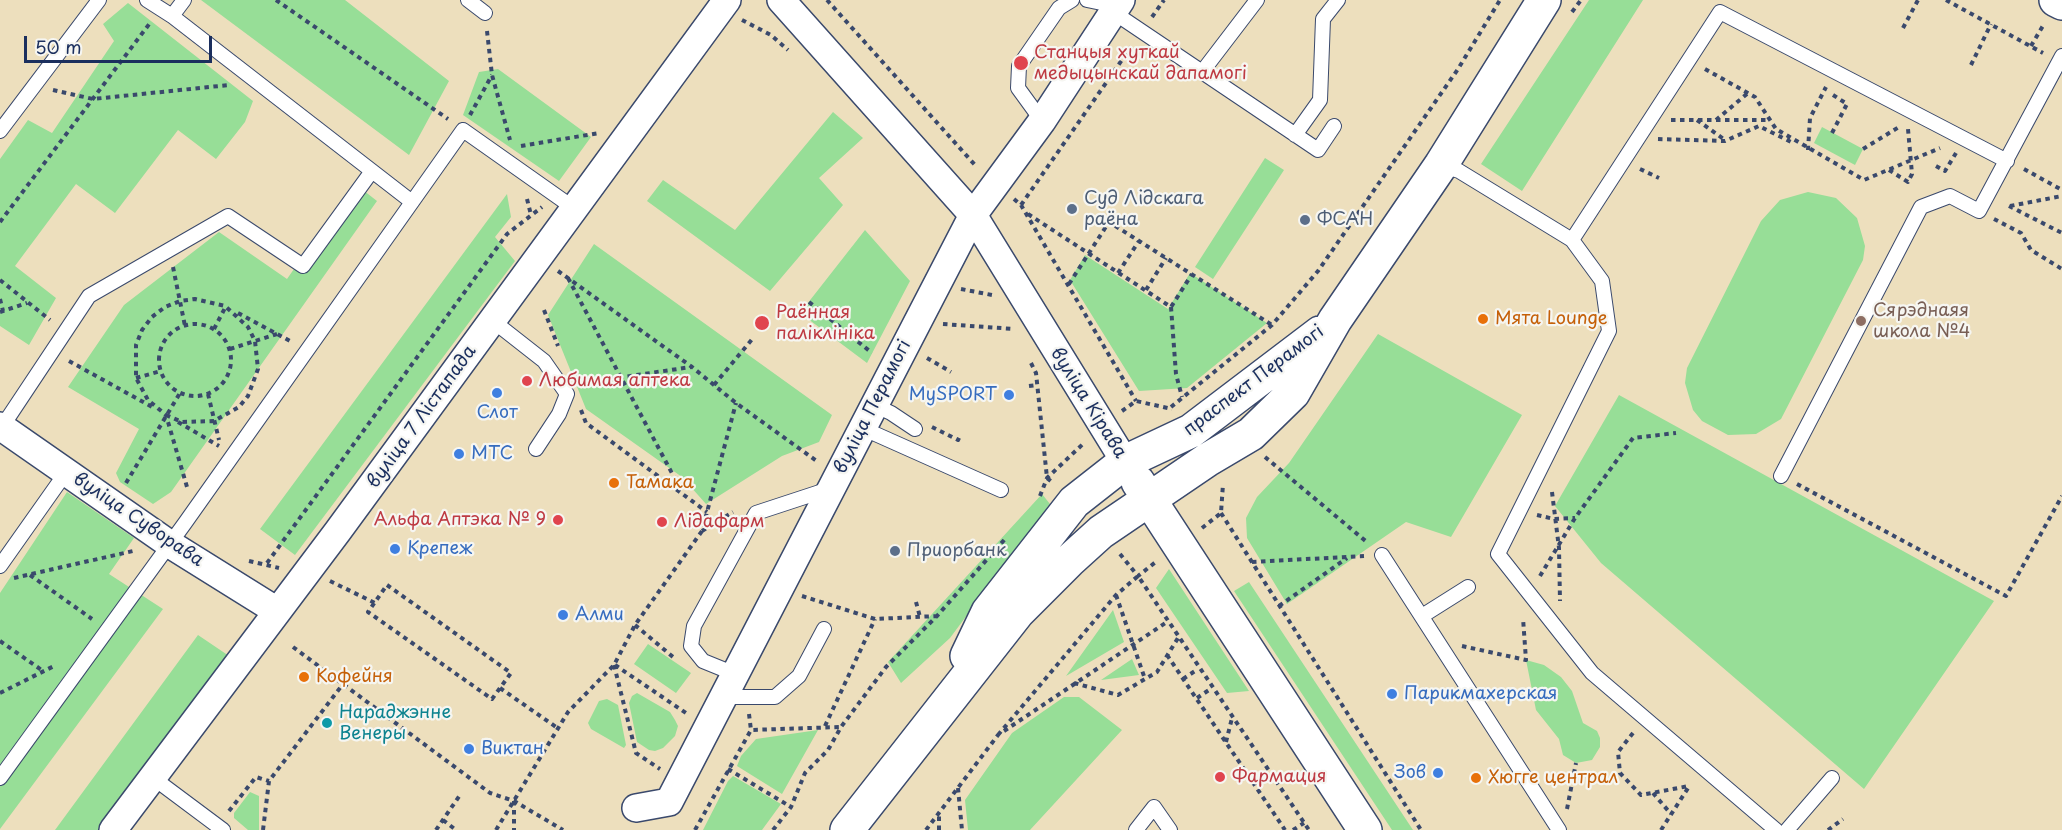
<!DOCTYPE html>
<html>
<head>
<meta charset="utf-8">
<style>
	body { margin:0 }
	#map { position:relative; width:2062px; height:830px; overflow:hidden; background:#eddfbd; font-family:"Playpen Sans",sans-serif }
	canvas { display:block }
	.scale { position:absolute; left:24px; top:36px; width:188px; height:27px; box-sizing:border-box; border:3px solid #1b2f5e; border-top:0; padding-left:8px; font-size:18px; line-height:21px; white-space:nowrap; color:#1b2f5e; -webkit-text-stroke:4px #f6f6f2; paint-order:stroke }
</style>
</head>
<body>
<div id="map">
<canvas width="2062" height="830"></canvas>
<div class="scale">50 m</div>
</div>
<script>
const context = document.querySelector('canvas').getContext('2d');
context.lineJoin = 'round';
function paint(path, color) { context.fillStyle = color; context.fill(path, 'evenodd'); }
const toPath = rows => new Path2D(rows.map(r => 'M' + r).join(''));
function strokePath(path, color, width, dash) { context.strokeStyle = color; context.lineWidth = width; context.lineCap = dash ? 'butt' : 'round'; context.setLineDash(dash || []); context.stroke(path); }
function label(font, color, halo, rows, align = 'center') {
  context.font = font + ' "Playpen Sans",sans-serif'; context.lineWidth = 4.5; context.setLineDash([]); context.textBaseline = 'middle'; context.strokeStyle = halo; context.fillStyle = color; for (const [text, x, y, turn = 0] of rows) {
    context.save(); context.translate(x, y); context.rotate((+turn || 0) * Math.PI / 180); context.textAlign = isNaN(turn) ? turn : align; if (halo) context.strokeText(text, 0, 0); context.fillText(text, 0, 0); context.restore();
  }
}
const green = toPath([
	[201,0,345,0,449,81,409,155],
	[1589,0,1643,0,1522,191,1481,164],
	[128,3,253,101,245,122,216,159,178,130,115,213,76,184,15,266,56,298,29,345,0,326,0,159,28,120,52,133,114,41,103,24],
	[498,69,591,137,559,181,463,115,479,72],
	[833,112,863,138,819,178,843,205,770,291,647,201,663,180,735,230],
	[1822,127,1863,149,1855,165,1814,143],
	[1265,158,1284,170,1213,279,1195,267],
	[354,183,377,201,171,492,153,504,120,482,116,473,139,429,68,387,124,305,219,232,287,279],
	[1808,192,1836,198,1857,218,1865,246,1863,260,1781,419,1756,434,1728,435,1702,421,1693,410,1685,383,1687,368,1761,221,1780,200],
	[507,194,511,217,495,237,515,261,295,555,260,529],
	[865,230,910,281,867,363,800,313],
	[594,244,832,415,819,442,782,456,706,504,682,477,586,409,548,315],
	[1085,255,1168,309,1190,273,1267,323,1187,388,1139,391,1070,280],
	[1378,334,1522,415,1451,537,1406,522,1287,604,1247,538,1246,518,1257,497,1289,463],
	[1619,395,1994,601,1864,789,1601,563,1555,506],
	[67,492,134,538,109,574,163,609,0,829,0,593],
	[1042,494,1050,504,950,638,901,683,888,662],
	[1169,569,1249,691,1227,693,1156,588],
	[1249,582,1413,830,1392,830,1234,591],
	[1113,610,1124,642,1066,676],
	[198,635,235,660,106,830,55,830],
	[648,644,691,673,676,693,634,664],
	[1132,659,1139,675,1101,680],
	[1526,660,1544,665,1561,677,1572,691,1583,723,1597,731,1600,738,1600,747,1592,760,1576,763,1563,755,1559,739,1536,710],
	[637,693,670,712,675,720,678,726,675,736,663,748,655,751,649,750,637,742,629,703,632,696],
	[1064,697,1079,697,1122,730,1030,830,968,830,965,800,1012,733],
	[607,699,618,705,626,745,624,748,591,729,588,723,599,701],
	[818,730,782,794,737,766,741,756,756,739],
	[733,776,781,804,762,830,703,830,728,781],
	[250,792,259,796,259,830,248,830,234,818,234,813]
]);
const path = toPath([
	[276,0,448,119],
	[827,0,975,165,977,163],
	[1946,0,2043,53],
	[1572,12,1581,0],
	[1152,17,1164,0],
	[742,20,771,35,788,50],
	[1903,28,1918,0],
	[487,31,492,75,510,140],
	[2031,46,2044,24],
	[1971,65,1991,24],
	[1705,69,1755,97,1776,129,1864,180,1940,148],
	[53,90,93,99,229,85],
	[1833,95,1847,104],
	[470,115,492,75],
	[1671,120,1768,120],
	[1697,120,1725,140],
	[1716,120,1748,93],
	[1832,133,1847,104],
	[1658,139,1725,141,1759,126,1793,143],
	[521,146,599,133],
	[1863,149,1899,127],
	[1808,150,1810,118,1826,87],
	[1936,166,1945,171,1956,153],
	[1640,169,1659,178],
	[2024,169,2062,190],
	[1889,170,1908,182,1912,174,1908,129],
	[527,199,531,215],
	[1014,199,1021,205,1136,401],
	[1021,205,1131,47],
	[2009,206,2062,233],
	[2010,206,2062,196],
	[1028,214,1171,307,1192,274],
	[1994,219,2021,233,2031,250,2062,269],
	[0,222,150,23],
	[173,267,185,326],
	[558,271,692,367,736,403,818,462],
	[1118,273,1139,241],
	[568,278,682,492],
	[0,280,50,320],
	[1069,284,1109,222,1272,325],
	[961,289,992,295],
	[1146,290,1166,258],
	[0,299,3,311],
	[809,302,872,353],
	[1171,307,1176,374,1182,397],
	[544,310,558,346],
	[0,312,27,303],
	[238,313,292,342],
	[943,324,1014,329],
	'159 360a36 36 0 1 1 72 0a36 36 0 1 1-72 0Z',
	[214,329,226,306],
	[230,349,277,334],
	[927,358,951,372],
	[69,361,154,408],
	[1031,363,1036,373,1047,478,1053,483],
	[136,378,161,371],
	[583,383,691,367],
	[714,385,754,337],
	[1029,386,1037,385],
	[208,394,219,440],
	[1171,407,1272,325,1318,271,1458,69,1500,0],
	[581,410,586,423,707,512],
	[1122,411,1136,401,1172,409],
	[166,415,182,422,214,421,239,407,248,396,258,369,255,341,248,327,225,306,195,299,180,301,165,307,152,317,142,330,136,345,136,378,148,400,166,415,187,487],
	[178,422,219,446],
	[932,427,958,440,960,436],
	[1265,457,1368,543],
	[126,483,180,393],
	[1797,484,2006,596,2062,496],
	[1552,492,1559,548,1560,601],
	[1040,496,1047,478,1084,443],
	[1221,513,1421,830],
	[1537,515,1554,519,1575,518],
	[1202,528,1221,513,1223,484],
	[702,531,733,512],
	[1120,554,1138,576,1157,561],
	[249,561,279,568],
	[1252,562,1364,556],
	[267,563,507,234,542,207],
	[30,575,92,619],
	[1540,576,1575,518,1633,438,1676,433],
	[14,578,133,551],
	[330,581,375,603],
	[387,585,511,673,492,699,368,612,387,585],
	[1116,595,1145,679],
	[802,596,875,619,937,616],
	[916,602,920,617],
	[1279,606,1347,558],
	[635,625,673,657],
	[0,641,43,671],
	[1462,646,1526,660,1523,618],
	[293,647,490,793,514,801,563,830],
	[1167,655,1285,830],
	[614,665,636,753,660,769],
	[615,665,686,713],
	[1183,679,1198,669],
	[1074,683,1118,695,1157,672,1178,638],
	[500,688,559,729],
	[0,693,56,665],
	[1197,698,1212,688],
	[749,714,751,730],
	[825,726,875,619],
	[1004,731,1167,622],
	[1633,733,1618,752,1620,773,1641,795,1689,786],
	[998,735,1116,595,1138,576,1309,830],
	[1226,742,1232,718],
	[728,769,791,807],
	[958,788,962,830],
	[1653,793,1671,814],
	[514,801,514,830],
	[1567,809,1576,763],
	[229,811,256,777,269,781],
	[443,820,456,830],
	[263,830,269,781,343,684],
	[436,830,460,795],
	[496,830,568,712,614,665,635,625,702,531,736,403],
	[695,830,751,730,841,727],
	[773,830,791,807,805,773,828,750,841,727,886,667,937,616,1005,539],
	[926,830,998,735],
	[939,830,939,813],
	[1293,830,1304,823],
	[1661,830,1690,785],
	[1828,830,1843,819]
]);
const lane = toPath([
	[147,0,172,16,184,0],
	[468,0,485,13],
	[1087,0,1116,6],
	[1113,12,1318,150,1334,126],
	[172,16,412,202],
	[1202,72,1257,0],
	[1042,121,1018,88,1019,66,1059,8,1072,0],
	[0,131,99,0],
	[1295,135,1320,100,1323,19,1338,0],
	[1441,165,1459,171,1572,240,1602,281,1609,331,1498,554,1592,673,1776,830],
	[1572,240,1720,12,2007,161],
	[493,321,544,361,567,394,559,414,536,449],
	[874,405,891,413,915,429],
	[2,427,89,296,228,216,303,266,372,171],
	[862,428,1001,490],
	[1781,476,1921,207,1950,196,1979,211,2062,56],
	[1382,555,1559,830],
	[0,566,67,471],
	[1422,616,1468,587],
	[735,674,703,661,691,646,694,626,756,513,829,489],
	[723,697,775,697,799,676,824,629],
	[152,777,223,830],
	[0,778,185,523,463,130,575,209],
	[1136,830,1154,807,1170,830],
	[1787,830,1832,778]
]);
const street = toPath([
	[781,0,973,215,1125,462],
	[0,426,168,543,277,611],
	[636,808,669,802,973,215,1042,121,1121,0],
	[113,830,338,531,727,0]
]);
const secondary = toPath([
	[2056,0,2062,3],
	[1138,482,1365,830],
	[967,656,988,612,1074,502,1125,462,1191,431,1320,333],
	[847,830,1018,612,1069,561,1101,532,1207,460,1251,434,1293,393,1335,320,1441,165,1544,0]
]);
const markers = [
	[1021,63,8,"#e0444e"],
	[1072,209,6,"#5c6f8a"],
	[1305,220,6,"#5c6f8a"],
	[1483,319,6,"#e8710a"],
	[1861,321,6,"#8d6e63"],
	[762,323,8,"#e0444e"],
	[527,381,6,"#e0444e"],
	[497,393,6,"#3f7fe0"],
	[1009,395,6,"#3f7fe0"],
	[459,454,6,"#3f7fe0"],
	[614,483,6,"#e8710a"],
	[558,520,6,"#e0444e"],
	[662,522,6,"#e0444e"],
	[395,549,6,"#3f7fe0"],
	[895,551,6,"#5c6f8a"],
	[563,615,6,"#3f7fe0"],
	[304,677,6,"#e8710a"],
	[1392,694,6,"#3f7fe0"],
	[327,723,6,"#0f9aa8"],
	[469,749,6,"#3f7fe0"],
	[1438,773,6,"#3f7fe0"],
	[1220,777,6,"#e0444e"],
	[1476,778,6,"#e8710a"]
];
const healthNames = [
	["Станцыя хуткай",1034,53],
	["медыцынскай дапамогі",1034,74],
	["Раённая",776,313],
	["паліклініка",776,334],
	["Любимая аптека",539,381],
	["Альфа Аптэка № 9",546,520,"right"],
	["Лідафарм",674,522],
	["Фармация",1232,777]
];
const serviceNames = [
	["Суд Лідскага",1084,199],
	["раёна",1084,220],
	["ФСАН",1317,220],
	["Приорбанк",907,551]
];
const educationNames = [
	["Сярэднаяя",1873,311],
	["школа №4",1873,332]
];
const foodNames = [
	["Мята Lounge",1495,319],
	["Тамака",626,483],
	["Кофейня",316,677],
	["Хюгге централ",1488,778]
];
const streetNames = [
	["праспект Перамогі",1254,381,-37],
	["вуліца Кірава",1088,403,58],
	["вуліца Перамогі",873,407,-63],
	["вуліца 7 Лістапада",422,417,-54],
	["вуліца Суворава",138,520,34]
];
const shopNames = [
	["MySPORT",997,395,"right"],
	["Слот",497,413,"center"],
	["МТС",471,454],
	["Крепеж",407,549],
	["Алми",575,615],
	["Парикмахерская",1404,694],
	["Виктан",481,749],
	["Зов",1426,773,"right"]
];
const cultureNames = [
	["Нараджэнне",339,713],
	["Венеры",339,734]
];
paint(green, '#97de97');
strokePath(lane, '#3a496c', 16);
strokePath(street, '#3a496c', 30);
strokePath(secondary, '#3a496c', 36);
strokePath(path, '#3a496c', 4, [4.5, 4.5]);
strokePath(lane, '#fff', 14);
strokePath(street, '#fff', 27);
strokePath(secondary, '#fff', 33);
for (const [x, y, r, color] of markers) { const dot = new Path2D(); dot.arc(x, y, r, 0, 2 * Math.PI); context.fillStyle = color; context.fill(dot); strokePath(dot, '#f6f6f2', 2); }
label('18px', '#be3a42', '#f6f6f2', healthNames, 'left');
label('18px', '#4e5e75', '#f6f6f2', serviceNames, 'left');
label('18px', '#785e54', '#f6f6f2', educationNames, 'left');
label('18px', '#c56008', '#f6f6f2', foodNames, 'left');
label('18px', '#1b2f5e', '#f6f6f2', streetNames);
label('18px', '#366cbe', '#f6f6f2', shopNames, 'left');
label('18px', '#0d838f', '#f6f6f2', cultureNames, 'left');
</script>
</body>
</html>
